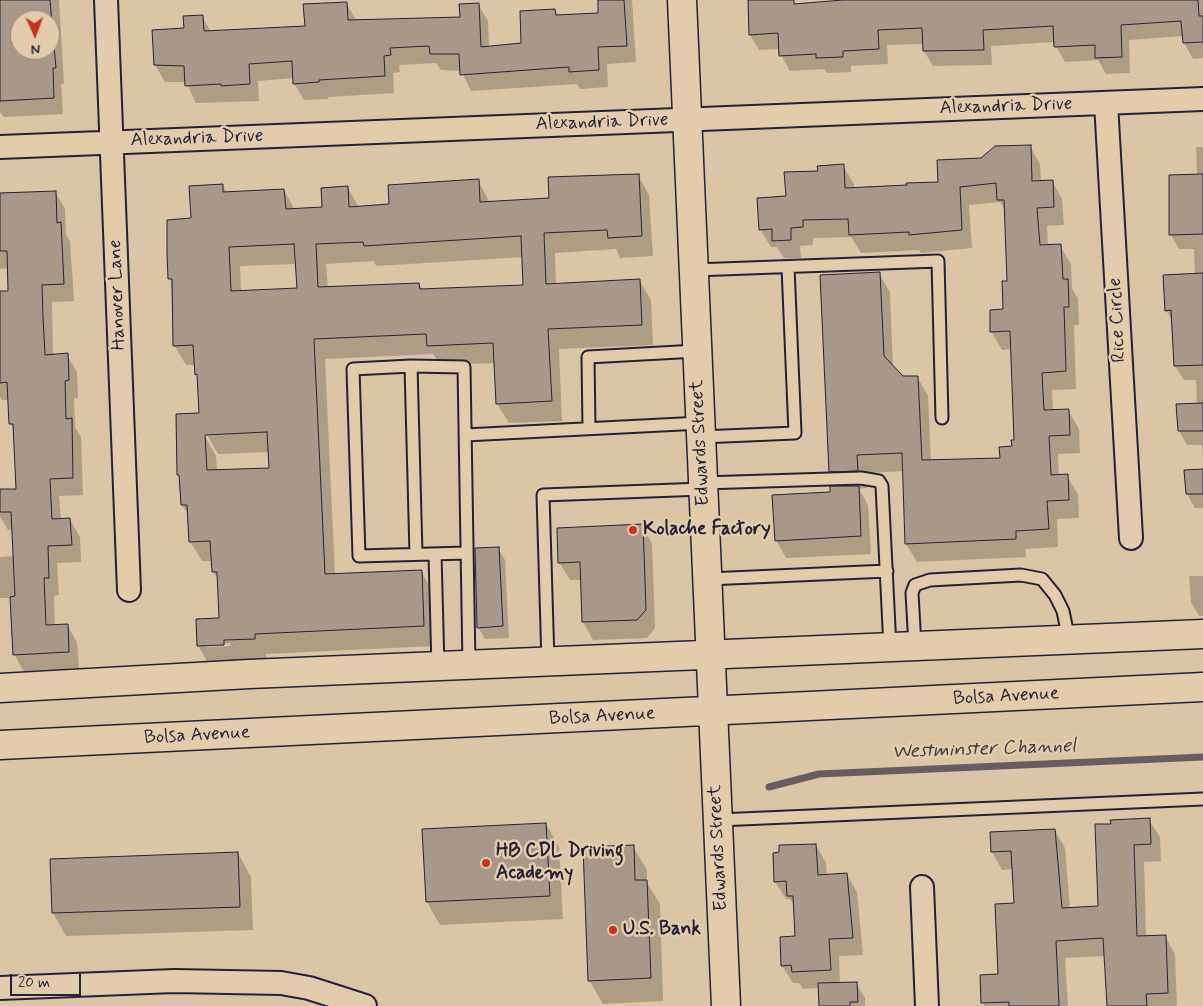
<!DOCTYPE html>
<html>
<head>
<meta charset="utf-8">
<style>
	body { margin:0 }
	#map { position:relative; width:1203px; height:1006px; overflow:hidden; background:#dac5a7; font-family:Mynerve,sans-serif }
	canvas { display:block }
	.north { position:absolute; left:10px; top:10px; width:50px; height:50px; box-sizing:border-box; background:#e2ccab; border:1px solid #95887e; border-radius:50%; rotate:178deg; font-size:14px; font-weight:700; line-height:20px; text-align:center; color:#22223b }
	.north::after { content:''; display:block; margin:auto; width:18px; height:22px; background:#c8321e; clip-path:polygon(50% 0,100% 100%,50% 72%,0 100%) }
	.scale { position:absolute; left:10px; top:974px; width:71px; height:22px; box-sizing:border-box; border:2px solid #22223b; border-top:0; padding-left:6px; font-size:15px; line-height:18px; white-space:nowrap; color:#22223b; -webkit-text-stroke:4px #e2ccab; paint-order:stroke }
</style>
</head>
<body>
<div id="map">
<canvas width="1203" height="1006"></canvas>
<div class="north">N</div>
<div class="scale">20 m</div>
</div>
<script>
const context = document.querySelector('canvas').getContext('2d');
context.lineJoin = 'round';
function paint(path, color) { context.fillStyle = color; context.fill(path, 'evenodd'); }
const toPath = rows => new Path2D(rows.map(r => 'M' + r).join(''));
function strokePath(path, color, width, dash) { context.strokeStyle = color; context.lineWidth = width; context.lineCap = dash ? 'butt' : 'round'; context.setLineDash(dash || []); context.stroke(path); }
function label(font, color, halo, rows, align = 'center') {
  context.font = font + ' Mynerve,sans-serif'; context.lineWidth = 5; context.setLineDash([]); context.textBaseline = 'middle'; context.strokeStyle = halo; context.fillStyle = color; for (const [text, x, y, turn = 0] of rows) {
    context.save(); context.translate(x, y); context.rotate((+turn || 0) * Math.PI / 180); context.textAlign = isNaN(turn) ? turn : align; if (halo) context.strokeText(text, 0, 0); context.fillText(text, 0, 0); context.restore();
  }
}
const shadow = toPath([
	[0,0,59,0,64,84,61,84,63,114,4,117,0,112],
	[20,20,50,20,50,50,20,50],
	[599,0,632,0,636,62,607,64,608,87,580,89,577,84,471,91,461,71,441,70,436,63,399,65,400,72,393,73,394,93,328,97,328,99,304,100,294,83,294,78,258,81,259,101,196,103,186,82,165,82,155,65,185,29,202,17,211,32,306,27,346,3,356,20,461,18,478,4,488,21,489,48,522,44,555,10,558,16,600,14],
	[749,0,793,0,796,5,844,0,1203,0,1203,58,1193,59,1184,43,1183,36,1129,40,1130,73,1106,74,1098,60,1065,62,1056,46,1055,42,991,46,992,65,933,66,924,51,924,44,887,45,888,64,851,66,851,72,827,73,824,69,790,71,781,55,780,49,759,50,750,35],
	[1030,146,1040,164,1041,182,1052,181,1062,199,1064,225,1047,226,1048,246,1060,246,1071,264,1072,288,1078,299,1079,325,1074,325,1076,389,1052,390,1053,411,1068,410,1079,429,1080,453,1058,454,1059,476,1067,476,1078,494,1079,518,1057,519,1058,547,1025,549,1026,557,917,562,906,544,904,471,867,473,867,488,859,489,868,505,871,554,786,558,776,540,840,487,831,471,879,274,890,292,893,368,903,378,917,377,928,395,931,461,1001,459,1013,447,1015,442,1012,349,1002,350,991,331,1005,310,1008,282,1006,212,1000,202,969,205,972,248,921,253,919,250,861,253,851,237,813,238,813,245,800,246,801,258,784,258,777,247,771,247,760,229,787,198,819,172,843,166,854,184,854,189,939,183,982,159],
	[1196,147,1203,147,1203,458,1202,445,1187,445,1179,431,1178,405,1197,404,1196,380,1184,380,1175,366,1173,323,1166,310,1195,274,1194,249,1179,249,1171,235,1170,177,1197,175],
	[638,175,649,195,653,256,620,258,616,249,555,253,556,284,639,280,651,300,653,345,559,349,562,421,509,423,497,404,496,363,440,365,433,354,325,359,335,575,421,571,432,591,435,646,266,654,266,659,235,660,235,664,209,665,198,645,220,619,218,580,213,571,213,561,202,561,190,541,189,516,182,505,181,479,179,475,200,415,199,379,195,365,186,365,174,345,168,221,192,219,222,185,227,193,284,190,295,210,324,208,348,188,359,208,390,206,478,180,490,203,550,199],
	[523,257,525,286,423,290,419,284,328,288,326,264,374,261,376,266],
	[296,264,298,289,241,292,240,266],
	[203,433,206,433,218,454,269,452,270,469,217,471,216,456],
	[230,643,231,646,207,647,207,644],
	[55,192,65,209,66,234,70,241,74,301,52,302,53,355,67,355,77,372,78,398,74,398,75,427,81,437,83,495,59,496,61,520,70,520,80,537,81,562,57,563,59,595,54,596,55,626,67,625,77,642,79,669,24,672,14,654,11,598,0,598,0,557,15,556,13,529,8,530,0,517,0,490,17,490,15,431,10,423,9,400,2,400,0,397,0,292,10,292,9,268,0,269,0,195],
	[1203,471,1203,508,1195,508,1187,494],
	[642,526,652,543,655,628,647,638,593,640,583,622,582,580,570,580,559,562],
	[498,548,505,560,509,638,485,639,478,627],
	[1189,576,1203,576,1203,616,1199,616,1191,602],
	[1149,820,1160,837,1161,861,1144,862,1146,937,1165,936,1175,954,1177,1006,1108,1006,1105,956,1065,958,1068,1006,984,1006,981,977,999,976,1015,904,1013,869,1002,870,992,852,1055,830,1065,848,1070,909,1099,907,1112,825],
	[546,824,559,847,563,919,440,925,427,902],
	[816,845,826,863,827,876,847,875,857,892,863,955,839,956,840,984,856,983,865,998,865,1006,820,1006,819,988,803,989,799,983,793,983,782,966,797,937,795,908,790,899,786,899,775,882],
	[633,847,647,870,647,883,660,904,663,1001,603,1004,589,980],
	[238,853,251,877,253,930,66,936,53,913,51,860]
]);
const stream = toPath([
	[769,787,819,774,1203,757]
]);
const building = toPath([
	[0,0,50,0,56,68,53,68,54,98,0,101,0,0],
	[20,20,50,20,50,50,20,50,20,20],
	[598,0,624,0,627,46,598,47,599,70,569,72,569,67,460,75,459,54,430,54,429,46,390,48,391,55,384,56,385,76,319,80,319,82,293,84,292,61,249,64,250,84,221,86,221,84,185,86,184,66,154,65,152,30,184,28,183,16,203,15,204,31,305,26,303,4,347,2,348,20,460,17,459,4,479,3,481,47,521,43,520,11,555,9,556,15,598,13,598,0],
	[748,0,794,0,794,4,843,0,1198,0,1199,16,1203,16,1203,42,1183,43,1181,21,1121,25,1122,57,1095,58,1095,45,1054,47,1053,26,983,30,984,50,923,51,922,28,878,30,879,49,843,51,843,57,816,58,816,54,779,56,778,33,749,35,748,0],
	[1031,145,1032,181,1053,180,1054,207,1037,208,1040,245,1061,244,1063,279,1068,279,1069,307,1064,307,1066,371,1042,373,1044,410,1069,409,1070,435,1049,436,1051,475,1068,474,1069,500,1047,501,1049,529,1016,531,1016,539,905,544,902,453,857,455,858,471,829,472,820,275,880,272,884,356,903,376,918,376,922,460,1000,458,999,447,1012,446,1011,440,1014,440,1010,331,990,332,990,310,1003,309,1002,281,1007,281,1004,200,997,200,996,183,960,187,962,230,909,235,909,232,849,235,848,219,803,220,803,227,791,228,791,240,772,241,772,229,759,230,757,198,786,196,784,172,818,171,817,166,844,164,845,188,907,185,906,183,938,182,937,160,981,158,995,146,1031,145],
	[639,174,642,236,608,238,607,230,544,233,546,284,640,279,642,325,548,329,552,401,496,404,493,343,427,346,426,334,314,339,325,574,422,570,424,626,255,634,255,639,224,640,224,645,197,646,196,619,219,618,217,572,212,572,210,541,189,542,187,505,181,505,179,475,177,475,176,414,199,413,197,374,195,375,193,345,173,346,172,279,168,279,167,254,167,220,191,218,189,186,223,184,223,192,284,189,286,209,322,207,321,188,348,186,349,207,389,204,388,185,479,179,480,202,549,198,548,177,639,174],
	[521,236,523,285,420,289,419,283,318,287,316,244,363,242,364,246,521,236],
	[294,244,297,288,231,291,229,247,294,244],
	[267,432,269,468,207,470,205,435,267,432],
	[1203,174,1203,234,1169,235,1169,175,1203,174],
	[56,191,57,223,61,222,64,284,42,285,43,317,45,355,68,353,69,380,65,381,66,419,72,418,73,478,50,479,52,519,70,518,72,545,48,546,49,578,44,578,46,625,68,624,69,652,13,655,10,597,15,596,11,512,0,512,0,489,16,489,13,424,9,424,7,382,0,383,0,291,8,291,7,251,0,251,0,193,56,191],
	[1203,273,1203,365,1174,366,1171,310,1165,311,1163,275,1203,273],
	[1203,403,1203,431,1178,431,1176,404,1203,403],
	[1203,469,1203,494,1186,494,1184,470,1203,469],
	[830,486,859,486,861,536,775,541,772,495,830,492,830,486],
	[643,524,646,610,637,620,582,622,580,562,558,563,557,528,643,524],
	[499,547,503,626,477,628,475,548,499,547],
	[1150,818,1151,844,1134,845,1137,936,1166,935,1168,993,1146,994,1147,1006,1107,1006,1103,938,1056,941,1059,1006,1009,1006,1009,1002,981,1003,980,975,998,974,995,904,1014,903,1011,851,991,852,990,832,1055,829,1062,908,1098,906,1095,824,1111,824,1110,820,1150,818],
	[546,823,550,896,426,902,422,829,546,823],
	[816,844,818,875,847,873,853,938,829,939,831,970,792,972,791,965,781,966,780,937,795,936,793,896,787,896,786,881,774,882,773,853,779,852,779,845,816,844],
	[634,845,635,880,647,880,651,978,588,981,583,847,634,845],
	[238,852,240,907,52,913,50,859,238,852],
	[857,982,858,1002,850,1002,850,1006,819,1006,818,983,857,982]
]);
const lane = toPath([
	[694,270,938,261,942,418],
	[411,366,416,554],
	[589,428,588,357,697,351],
	[465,435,701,423],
	[701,437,795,433,788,267],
	[703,483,861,478,879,481,882,486,890,648],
	[467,553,359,556,353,369,411,366,464,367,469,665],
	[435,554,438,667],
	[708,579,887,571],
	[915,646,912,593,915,585,930,580,1021,575,1042,579,1055,595,1063,611,1069,640],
	[548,662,543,495,703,489],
	[718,820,1203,799]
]);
const street = toPath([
	[106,0,129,590],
	[1106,103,1131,538],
	[0,147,1203,99],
	[922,887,927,1006],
	[0,988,174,981,281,983,309,988,365,1006]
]);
const secondary = toPath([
	[682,0,726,1006],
	[0,688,249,674,1203,634],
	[0,745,1203,687]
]);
const markers = [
	[633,530,5,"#c8321e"],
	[486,863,5,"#c8321e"],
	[613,930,5,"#c8321e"]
];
const streetNames = [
	["Alexandria Drive",1006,107,-2],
	["Alexandria Drive",602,123,-2],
	["Alexandria Drive",197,139,-2],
	["Hanover Lane",118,295,-92],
	["Rice Circle",1118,320,-93],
	["Edwards Street",701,443,-93],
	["Bolsa Avenue",1006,697,-3],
	["Bolsa Avenue",602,717,-3],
	["Bolsa Avenue",197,736,-3],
	["Edwards Street",719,848,-93]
];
const poiNames = [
	["Kolache Factory",643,530],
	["HB CDL Driving",496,852],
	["Academy",496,874],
	["U.S. Bank",623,930]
];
const waterNames = [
	["Westminster Channel",984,750,-2]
];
paint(shadow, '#0003');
strokePath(stream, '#665e63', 7);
paint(building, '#a79889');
strokePath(building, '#22223b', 1);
strokePath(lane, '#22223b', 15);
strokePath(street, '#22223b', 26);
strokePath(secondary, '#22223b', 31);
strokePath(lane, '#e2ccab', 11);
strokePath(street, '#e2ccab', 22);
strokePath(secondary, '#e2ccab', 28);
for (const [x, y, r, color] of markers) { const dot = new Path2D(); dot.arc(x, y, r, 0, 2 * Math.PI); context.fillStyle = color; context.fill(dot); strokePath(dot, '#e2ccab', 2); }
label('19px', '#22223b', '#e2ccab', streetNames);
label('bold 19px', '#22223b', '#e2ccab', poiNames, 'left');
label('italic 20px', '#3e3b4c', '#e2ccab', waterNames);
</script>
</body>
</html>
